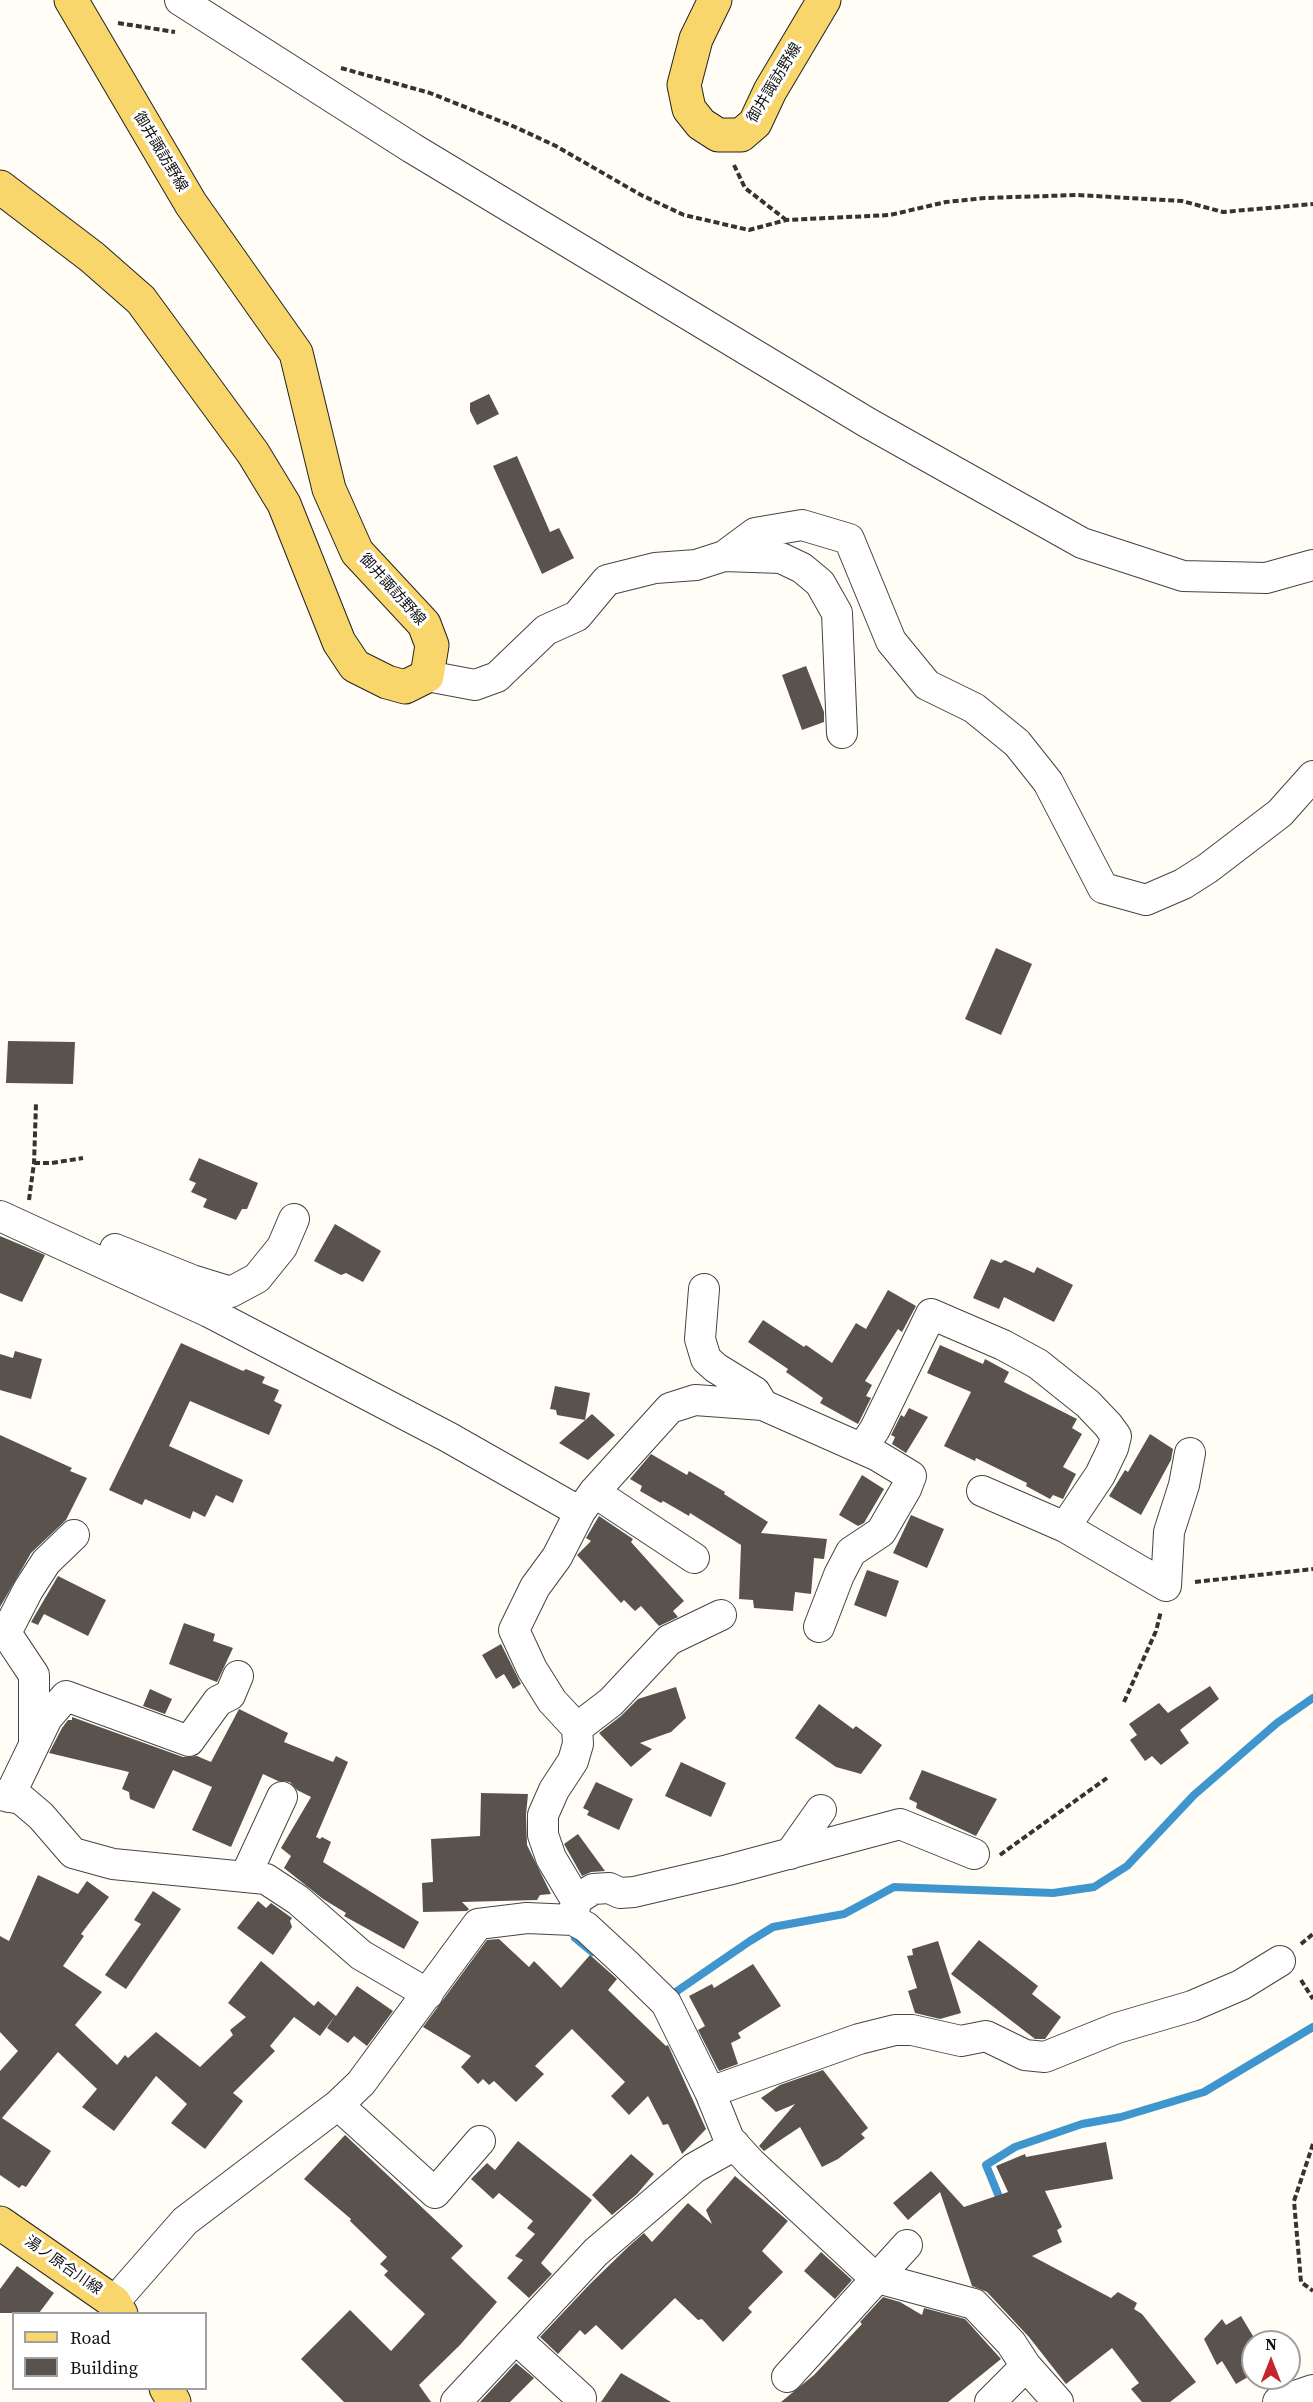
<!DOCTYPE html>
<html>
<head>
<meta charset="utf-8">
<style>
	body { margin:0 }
	#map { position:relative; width:1313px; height:2402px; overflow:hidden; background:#fffdf5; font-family:"Source Serif 4",serif }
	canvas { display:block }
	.legend { position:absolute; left:12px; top:2312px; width:195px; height:78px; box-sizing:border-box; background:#fff; border:2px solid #a0a0a0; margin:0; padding:8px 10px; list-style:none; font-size:18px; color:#111 }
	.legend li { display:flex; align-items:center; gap:12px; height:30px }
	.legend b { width:30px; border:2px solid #a0a0a0 }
	.north { position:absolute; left:1241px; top:2330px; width:60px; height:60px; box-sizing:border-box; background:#fff; border:2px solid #a0a0a0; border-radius:50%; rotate:0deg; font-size:16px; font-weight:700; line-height:24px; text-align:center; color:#111 }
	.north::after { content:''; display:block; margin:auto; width:21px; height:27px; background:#c4262e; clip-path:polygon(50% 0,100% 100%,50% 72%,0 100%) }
</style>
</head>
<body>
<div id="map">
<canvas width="1313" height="2402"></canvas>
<ul class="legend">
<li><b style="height:8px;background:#f9d66b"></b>Road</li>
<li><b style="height:16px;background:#5a524d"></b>Building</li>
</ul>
<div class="north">N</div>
</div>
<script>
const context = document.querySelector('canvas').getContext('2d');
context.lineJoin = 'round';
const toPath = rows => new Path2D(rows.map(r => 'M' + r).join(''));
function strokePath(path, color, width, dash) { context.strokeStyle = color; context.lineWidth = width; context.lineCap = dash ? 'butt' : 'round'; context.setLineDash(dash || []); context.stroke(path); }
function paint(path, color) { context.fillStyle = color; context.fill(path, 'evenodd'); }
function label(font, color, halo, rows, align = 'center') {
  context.font = font + ' "Source Serif 4","Noto Sans JP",serif'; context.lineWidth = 6; context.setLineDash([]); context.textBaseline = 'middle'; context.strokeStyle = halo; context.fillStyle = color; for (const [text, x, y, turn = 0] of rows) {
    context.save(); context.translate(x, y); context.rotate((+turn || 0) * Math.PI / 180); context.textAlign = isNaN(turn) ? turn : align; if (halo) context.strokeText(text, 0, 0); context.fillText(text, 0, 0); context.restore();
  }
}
const stream = toPath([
	[575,1938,592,1952],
	[667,1998,750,1941,773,1927,844,1914,894,1887,1053,1893,1094,1887,1127,1866,1194,1795,1277,1723,1313,1698],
	[1002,2204,986,2165,1015,2147,1082,2124,1121,2117,1204,2092,1313,2027]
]);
const building = toPath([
	[489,394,499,414,477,425,470,411,470,403],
	[517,456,550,532,559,528,574,558,542,574,493,466],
	[806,666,824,712,824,722,802,730,782,675],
	[996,948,1032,964,1001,1035,965,1019],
	[8,1041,75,1042,73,1084,6,1083],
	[199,1158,258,1183,247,1209,242,1209,236,1220,203,1207,207,1199,191,1192,196,1183,189,1180],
	[335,1224,381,1251,363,1282,346,1273,341,1275,314,1261],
	[0,1236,45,1255,22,1302,0,1293],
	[991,1259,1001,1263,1005,1260,1034,1273,1037,1267,1073,1285,1054,1322,1004,1297,999,1309,973,1298],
	[888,1290,916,1306,902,1332,898,1329,865,1381,872,1385,866,1396,871,1398,858,1424,820,1403,823,1398,786,1372,788,1369,748,1342,763,1320,804,1347,806,1345,832,1363,856,1323,866,1329],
	[181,1343,243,1371,246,1369,265,1377,262,1383,279,1390,274,1401,282,1405,269,1435,190,1401,169,1446,243,1480,233,1503,216,1495,205,1517,193,1511,190,1519,145,1499,142,1505,109,1490],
	[940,1345,983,1364,985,1359,1009,1372,1004,1382,1077,1419,1072,1428,1082,1434,1063,1467,1076,1474,1063,1499,1053,1495,1050,1499,1026,1486,1027,1483,976,1458,975,1461,944,1446,971,1392,927,1373],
	[15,1351,42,1359,31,1399,0,1390,0,1354,13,1358],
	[555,1386,590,1393,585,1420,557,1415,556,1410,550,1409],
	[909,1408,928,1417,906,1453,892,1444,895,1437,891,1435,901,1415,904,1417],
	[592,1414,615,1435,588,1460,559,1443],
	[1150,1434,1173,1449,1171,1460,1141,1515,1109,1496,1125,1470,1128,1472],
	[0,1435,72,1468,70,1471,87,1478,66,1520,31,1553,0,1607],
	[651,1454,687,1475,689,1471,725,1492,724,1494,768,1522,761,1533,827,1539,824,1559,814,1558,811,1594,795,1592,793,1611,754,1608,753,1600,739,1599,741,1545,690,1513,689,1516,663,1501,661,1503,640,1491,642,1486,630,1479],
	[862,1475,884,1489,864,1523,858,1526,839,1515],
	[911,1515,944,1529,927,1568,893,1553],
	[599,1516,633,1539,631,1542,684,1601,673,1611,678,1617,659,1626,641,1606,635,1611,624,1600,621,1603,577,1555,591,1541,586,1538],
	[867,1570,899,1581,886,1617,854,1605],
	[58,1576,106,1600,88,1636,44,1614,38,1625,31,1622],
	[184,1623,215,1634,213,1641,233,1648,217,1682,169,1664],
	[501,1644,521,1684,513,1689,504,1674,496,1679,482,1655],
	[1210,1686,1219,1699,1180,1730,1189,1743,1161,1765,1152,1756,1145,1761,1130,1740,1137,1735,1129,1724,1159,1703,1168,1713],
	[676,1687,686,1718,671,1732,640,1743,652,1749,631,1767,599,1733,621,1716,638,1699],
	[150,1689,172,1699,165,1714,143,1706],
	[819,1704,853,1729,856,1726,882,1745,861,1774,836,1767,795,1738],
	[239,1709,288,1733,284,1742,333,1762,336,1756,348,1762,316,1837,320,1839,322,1837,331,1842,323,1862,419,1922,404,1949,344,1916,346,1913,323,1899,284,1868,291,1856,281,1848,311,1797,297,1790,290,1782,278,1781,263,1774,231,1847,192,1830,212,1787,173,1770,154,1809,130,1799,129,1792,122,1789,129,1772,49,1753,62,1728,68,1720,72,1720,72,1717,183,1757,197,1756,211,1762],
	[681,1762,726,1783,711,1817,665,1796],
	[922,1770,997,1799,976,1836,916,1808,917,1803,909,1799],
	[596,1782,633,1799,619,1830,587,1815,589,1811,583,1808],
	[481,1793,528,1794,526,1815,527,1845,551,1894,540,1895,537,1900,462,1902,469,1909,467,1911,423,1912,422,1883,433,1882,431,1839,480,1836],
	[578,1834,605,1871,591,1872,582,1876,564,1844],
	[38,1875,78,1894,87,1881,109,1897,81,1934,84,1936,63,1966,102,1992,75,2025,117,2065,125,2055,128,2058,156,2032,200,2067,233,2035,230,2030,246,2017,228,2003,261,1961,314,2006,318,2001,336,2016,357,1986,393,2011,367,2046,354,2036,348,2043,327,2028,335,2016,320,2036,294,2017,270,2046,275,2051,233,2093,243,2101,205,2149,171,2123,187,2104,156,2076,114,2131,82,2107,97,2089,58,2052,2,2118,51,2151,26,2187,22,2185,19,2188,0,2175,0,2071,18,2051,0,2032,0,1936,9,1941],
	[153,1891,181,1909,126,1989,105,1975,141,1924,134,1920],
	[258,1901,266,1908,271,1903,292,1918,290,1921,292,1927,273,1955,237,1928],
	[499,1939,529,1967,534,1961,561,1988,590,1955,617,1979,608,1990,666,2046,668,2045,706,2129,682,2154,668,2124,663,2125,648,2096,629,2115,611,2096,625,2082,572,2029,535,2066,544,2074,516,2102,494,2081,489,2085,483,2079,478,2084,461,2067,471,2056,423,2027,487,1940],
	[979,1940,1038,1986,1032,1994,1061,2017,1045,2039,1035,2039,951,1974],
	[938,1941,961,2013,940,2019,915,2013,908,1991,917,1988,907,1956,913,1955,912,1949],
	[753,1964,781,2006,738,2033,741,2038,731,2043,738,2064,719,2071,698,2030,705,2026,689,1996,712,1984,714,1988],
	[823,2070,868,2128,861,2134,865,2138,838,2159,822,2167,800,2127,764,2151,759,2146,795,2104,776,2112,761,2098,780,2085],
	[345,2135,463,2246,451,2258,497,2302,460,2345,419,2385,431,2402,344,2402,301,2359,350,2310,391,2351,425,2314,384,2275,388,2271,380,2264,387,2257,350,2221,351,2219,304,2179],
	[518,2141,592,2200,541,2263,552,2274,529,2298,507,2278,523,2260,515,2256,535,2234,527,2228,533,2221,499,2193,493,2199,471,2179,487,2163,495,2170],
	[1106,2142,1113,2179,1045,2191,1062,2227,1057,2230,1062,2242,1032,2256,1111,2298,1118,2292,1137,2303,1134,2309,1142,2314,1196,2382,1170,2402,1142,2402,1131,2389,1139,2383,1112,2348,1066,2384,1029,2337,987,2292,972,2286,940,2192,908,2220,893,2203,931,2171,964,2207,1008,2192,996,2166,1025,2154,1026,2157],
	[631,2154,654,2174,637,2194,612,2215,592,2195],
	[735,2176,788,2221,762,2251,783,2272,748,2308,752,2312,723,2342,702,2319,698,2320,675,2298,622,2350,596,2325,585,2335,580,2330,558,2354,540,2337,590,2284,628,2247,644,2233,652,2242,688,2203,712,2224,706,2210],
	[821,2252,852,2280,835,2299,804,2271],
	[17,2266,54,2293,39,2313,0,2313,0,2289],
	[883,2297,900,2302,922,2315,924,2308,965,2319,1001,2359,948,2402,781,2402,814,2375,862,2324,860,2322],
	[1241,2316,1253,2336,1253,2374,1236,2384,1222,2361,1217,2365,1204,2339,1222,2319,1226,2325],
	[516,2363,534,2378,510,2402,480,2402],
	[621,2373,671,2402,601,2402]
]);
const path = toPath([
	[118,23,175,32],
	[341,68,430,93,515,127,556,146,641,195,684,215,749,230,786,220,890,215,946,202,985,198,1077,195,1182,201,1223,212,1313,204],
	[734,165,745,188,785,219],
	[34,1163,52,1163,83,1158],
	[29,1200,34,1163,36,1104],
	[1195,1582,1313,1569],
	[1124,1702,1156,1631,1161,1611],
	[1000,1855,1107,1778],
	[1301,1944,1313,1934],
	[1301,1980,1313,1999],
	[1313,2144,1294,2201,1301,2282,1313,2291]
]);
const minor = toPath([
	[180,0,412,148,868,423,1082,543,1183,576,1266,578,1313,565],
	[724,556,781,558,802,568,820,583,837,613,842,733],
	[427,676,475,685,497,677,546,630,577,616,607,580,655,568,696,565,724,556,755,533,802,525,849,539,891,641,927,685,974,708,1017,743,1048,782,1103,888,1146,900,1183,884,1208,868,1280,813,1313,776],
	[0,1216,209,1312,448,1437,580,1512],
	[115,1249,192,1280,231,1292,257,1278,282,1247,294,1219],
	[704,1289,700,1339,706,1359,716,1368,755,1392,763,1405],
	[862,1449,875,1429,931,1314,1003,1345,1038,1364,1088,1404,1108,1425,1116,1436,1113,1448,1100,1475,1065,1527,1166,1586,1169,1532,1184,1485,1190,1453],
	[982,1491,1065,1527],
	[594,1492,694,1558],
	[577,1728,611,1702,669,1640,721,1615],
	[34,1743,34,1675,6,1633,28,1590,46,1562,74,1535],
	[0,1795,21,1799,41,1816,73,1853,113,1864,266,1879,298,1900,361,1955,428,1994],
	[9,1797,47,1718,66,1696,189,1741,218,1701,230,1695,238,1676],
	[790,1854,821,1810],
	[245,1877,282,1797],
	[576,1900,593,1889,609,1888,620,1893,634,1892,728,1870,900,1824,974,1854],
	[573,1920,576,1900,551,1858,543,1835,543,1815,554,1790,573,1761,578,1744,577,1728,552,1701,532,1669,514,1630,535,1587,557,1557,580,1512,594,1492,670,1408,695,1400,763,1405,876,1455,911,1476,906,1489,881,1532,851,1552,839,1575,819,1627],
	[710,2092,859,2039,895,2030,912,2030,961,2041,986,2036,1025,2055,1045,2057,1117,2028,1192,2006,1241,1985,1280,1961],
	[338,2105,435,2193,480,2141],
	[114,2302,185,2221,338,2105,361,2083,478,1924,527,1918,573,1920,586,1927,626,1964,666,2003,710,2092,729,2139,751,2163,874,2277,974,2304,1011,2343,1026,2366,1058,2402],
	[516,2339,581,2398],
	[787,2377,907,2245],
	[456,2402,596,2252,694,2168,735,2145],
	[990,2402,1026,2366],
	[1278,2402,1313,2390]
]);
const major = toPath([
	[715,0,696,39,684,85,689,109,701,124,718,135,741,135,755,123,770,91,824,0],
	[0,187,92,257,141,300,253,453,284,504,339,642,355,666,387,682,405,687,427,676,432,645,424,624,357,552,329,489,296,353,191,204,71,0],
	[0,2223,114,2302,121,2314],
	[166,2388,174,2402]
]);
const streetNames = [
	["御井諏訪野線",775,83,-59],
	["御井諏訪野線",160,152,59],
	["御井諏訪野線",392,590,48],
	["湯ノ原合川線",63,2266,35]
];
strokePath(stream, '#3f96cf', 8);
paint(building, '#5a524d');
strokePath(minor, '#444', 32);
strokePath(major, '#222', 35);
strokePath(path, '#333', 4, [6, 3]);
strokePath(minor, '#fff', 30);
strokePath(major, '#f9d66b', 33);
label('15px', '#111', '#fff', streetNames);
</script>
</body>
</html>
